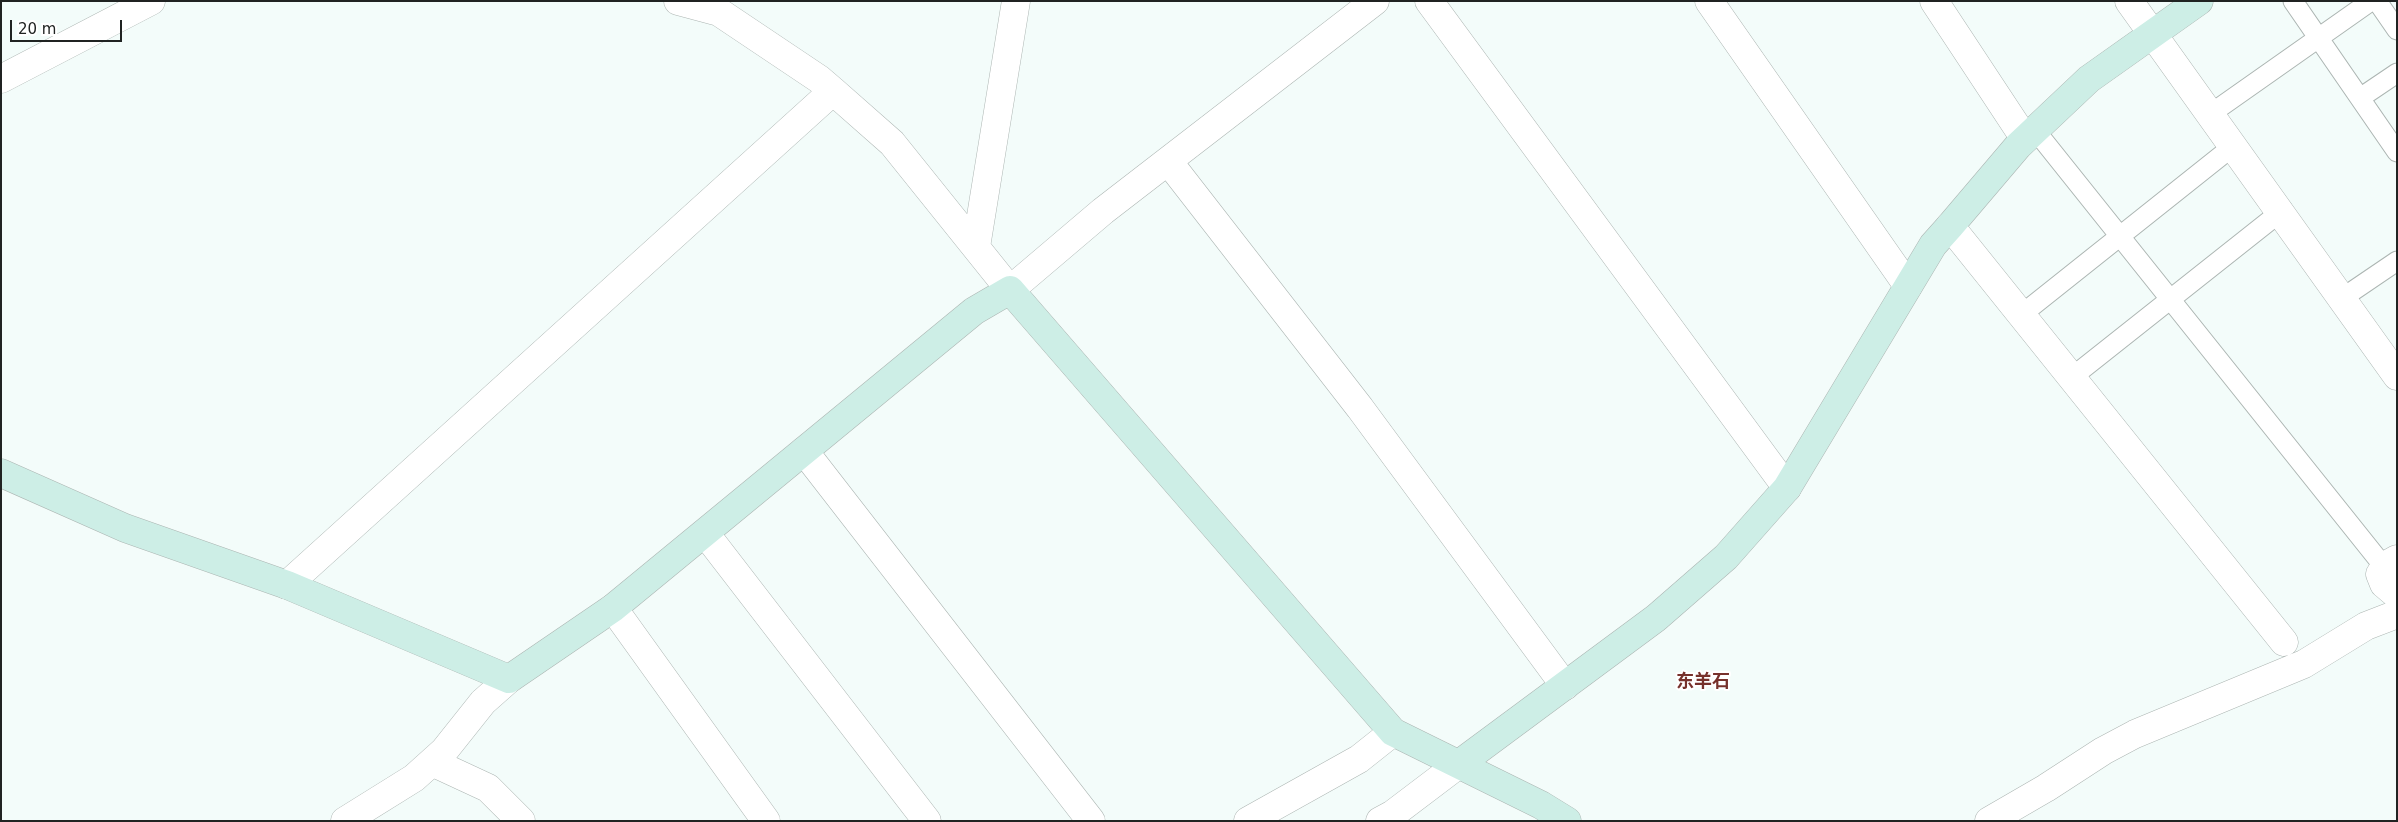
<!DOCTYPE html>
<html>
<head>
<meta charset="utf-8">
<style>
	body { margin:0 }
	#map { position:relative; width:2398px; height:822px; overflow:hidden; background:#f3fcfa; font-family:"DejaVu Sans",sans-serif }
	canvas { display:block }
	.frame { position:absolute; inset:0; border:2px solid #202322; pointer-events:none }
	.scale { position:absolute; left:10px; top:20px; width:112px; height:22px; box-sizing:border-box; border:2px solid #202322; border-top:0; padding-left:6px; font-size:15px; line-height:18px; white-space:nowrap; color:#202322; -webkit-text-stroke:4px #fff; paint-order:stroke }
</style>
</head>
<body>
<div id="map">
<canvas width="2398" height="822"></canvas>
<div class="frame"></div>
<div class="scale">20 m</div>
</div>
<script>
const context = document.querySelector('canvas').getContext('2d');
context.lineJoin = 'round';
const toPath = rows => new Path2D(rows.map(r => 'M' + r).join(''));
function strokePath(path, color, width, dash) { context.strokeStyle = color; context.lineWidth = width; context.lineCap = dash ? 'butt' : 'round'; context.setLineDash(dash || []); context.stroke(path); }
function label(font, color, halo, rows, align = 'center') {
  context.font = font + ' "DejaVu Sans","Noto Sans SC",sans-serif'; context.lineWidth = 4; context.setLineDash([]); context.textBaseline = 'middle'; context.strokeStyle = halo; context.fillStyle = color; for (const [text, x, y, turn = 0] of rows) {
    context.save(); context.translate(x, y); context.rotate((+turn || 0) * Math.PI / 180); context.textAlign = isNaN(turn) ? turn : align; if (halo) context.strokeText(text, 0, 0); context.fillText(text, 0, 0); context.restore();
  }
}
const lane = toPath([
	[2293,1,2397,152],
	[2377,1,2397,30],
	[2360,98,2397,73],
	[2209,115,2371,1],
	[2035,130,2385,568],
	[2341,299,2397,261],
	[2021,315,2232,147],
	[2071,378,2283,210]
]);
const street = toPath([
	[678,1,719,12,819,79,833,91,892,143,1010,290,1103,211,1375,1],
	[1429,1,1787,488],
	[1709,1,1908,286],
	[1934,1,2025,139],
	[2129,1,2397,376],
	[1,79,151,1],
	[1168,161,1360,408,1565,686],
	[1950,226,2284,642],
	[976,247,1016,1],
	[804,451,1091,821],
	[705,533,927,821],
	[2397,559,2388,564,2380,574,2384,584,2397,595],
	[287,585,833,91],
	[613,608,766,821],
	[432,762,488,788,521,821],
	[345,821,414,778,444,751,483,702,509,679],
	[1248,821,1359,759,1393,732],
	[1380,821,1393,814,1459,764],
	[1989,821,2046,788,2103,751,2135,734,2304,664,2366,626,2397,614]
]);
const secondary = toPath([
	[1,473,125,528,287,585,509,679,613,608,974,311,1010,290,1393,732,1541,805,1567,821],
	[1459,764,1656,618,1726,557,1787,488,1933,245,1950,226,2018,146,2089,79,2199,1]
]);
const quarterNames = [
	["东羊石",1703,682]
];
strokePath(lane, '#acb5b2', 21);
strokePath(street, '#acb5b2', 29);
strokePath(secondary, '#acb5b2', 29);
strokePath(lane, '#fff', 19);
strokePath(street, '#fff', 28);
strokePath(secondary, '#cdeee6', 28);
label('bold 18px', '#77312c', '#fff', quarterNames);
</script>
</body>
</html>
